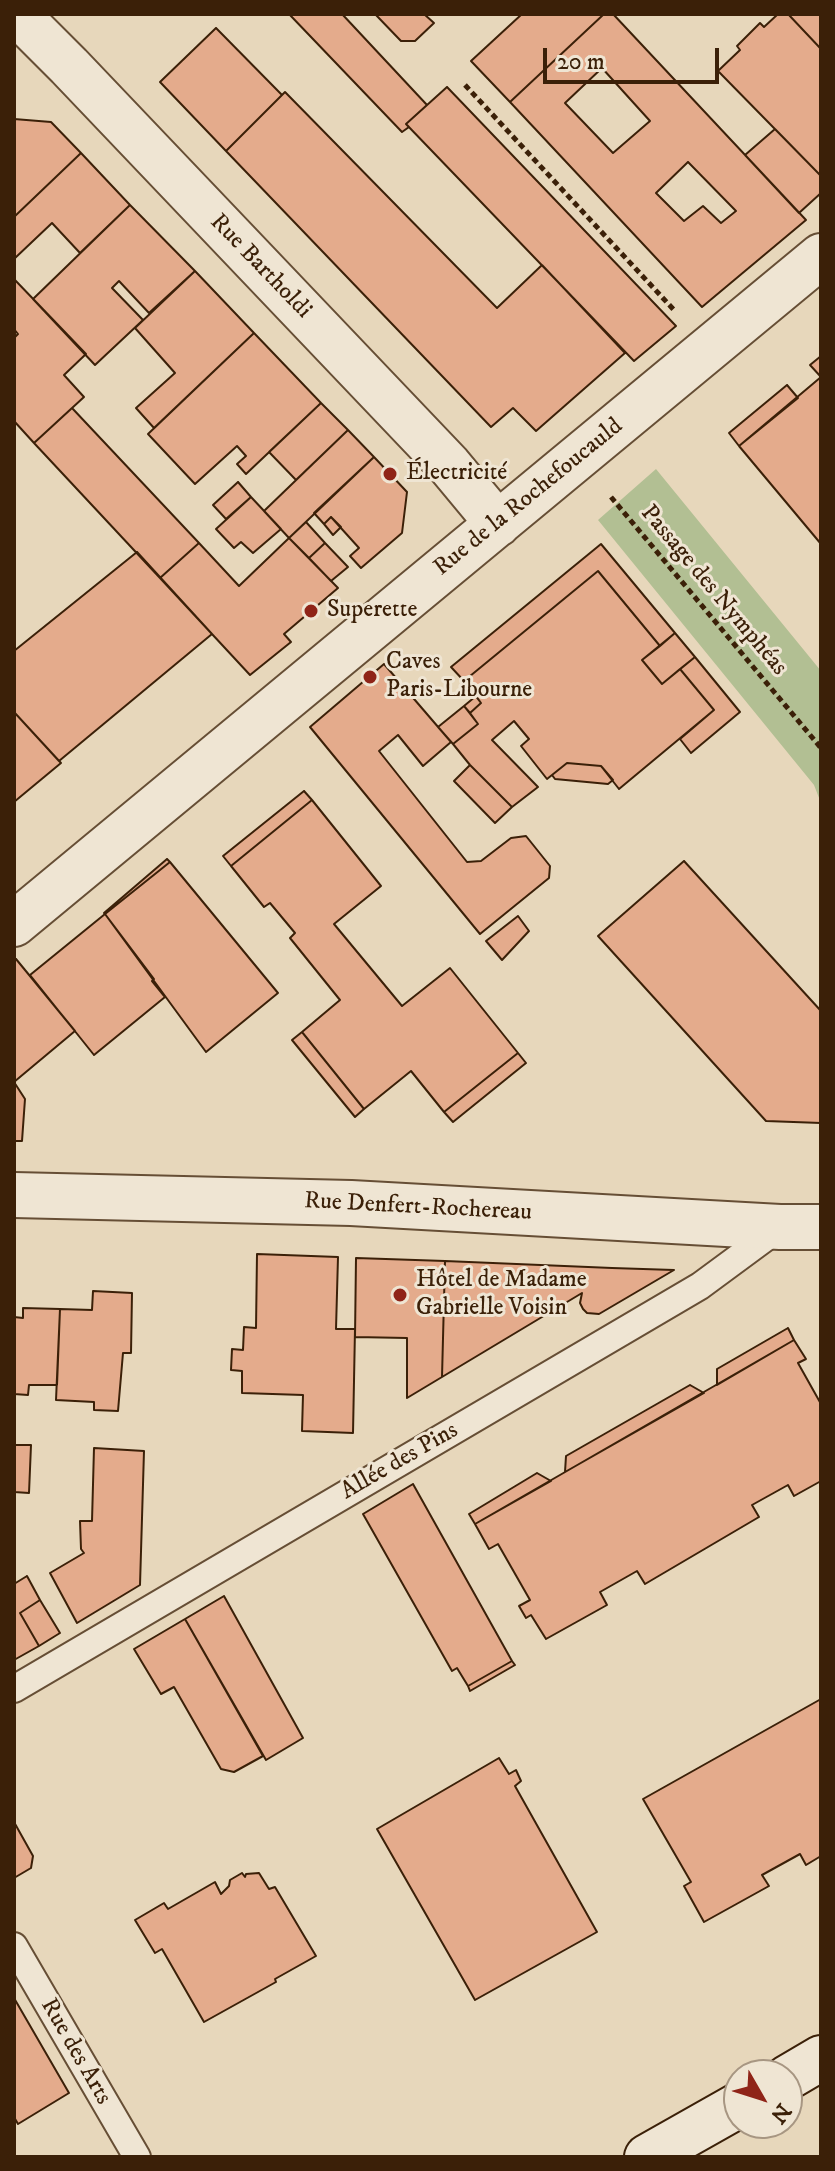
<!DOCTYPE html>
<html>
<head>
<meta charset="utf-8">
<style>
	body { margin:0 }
	#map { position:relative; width:835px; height:2171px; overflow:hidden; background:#e7d7bb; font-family:"IM FELL DW Pica",serif }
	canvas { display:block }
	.frame { position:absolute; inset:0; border:16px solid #3b2008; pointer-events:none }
	.north { position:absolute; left:723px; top:2059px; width:80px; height:80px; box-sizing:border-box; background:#efe5d3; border:2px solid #a79682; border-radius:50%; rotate:129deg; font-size:22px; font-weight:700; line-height:32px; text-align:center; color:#3b2008 }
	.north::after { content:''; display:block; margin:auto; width:28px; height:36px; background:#8f2418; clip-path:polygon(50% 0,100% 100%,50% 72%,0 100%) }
	.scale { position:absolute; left:543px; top:48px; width:176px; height:36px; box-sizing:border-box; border:4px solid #3b2008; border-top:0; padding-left:10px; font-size:24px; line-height:28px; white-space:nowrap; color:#3b2008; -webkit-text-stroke:6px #efe5d3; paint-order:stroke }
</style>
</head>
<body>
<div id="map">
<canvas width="835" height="2171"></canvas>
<div class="frame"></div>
<div class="north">N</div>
<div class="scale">20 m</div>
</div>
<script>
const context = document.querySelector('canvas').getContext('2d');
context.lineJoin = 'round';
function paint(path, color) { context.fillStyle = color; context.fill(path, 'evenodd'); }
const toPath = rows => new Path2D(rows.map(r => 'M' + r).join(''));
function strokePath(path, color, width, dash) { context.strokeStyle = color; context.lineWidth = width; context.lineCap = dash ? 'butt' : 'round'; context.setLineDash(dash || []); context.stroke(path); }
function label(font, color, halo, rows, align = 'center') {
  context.font = font + ' "IM FELL DW Pica",serif'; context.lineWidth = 6; context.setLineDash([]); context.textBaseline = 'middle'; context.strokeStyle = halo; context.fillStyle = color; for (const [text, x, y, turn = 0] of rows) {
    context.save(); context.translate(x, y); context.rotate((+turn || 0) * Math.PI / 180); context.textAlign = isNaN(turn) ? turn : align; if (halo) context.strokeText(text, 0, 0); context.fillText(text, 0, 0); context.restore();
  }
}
const green = toPath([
	[656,469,821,671,821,803,814,785,598,520]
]);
const building = toPath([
	[289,14,342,14,427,105,406,124,409,127,402,132,289,14],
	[375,14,424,14,434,23,415,41,401,41,375,14],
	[522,14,604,14,510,102,471,61,522,14],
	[604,14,613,14,806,220,702,307,510,102,604,14],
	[602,68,650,121,613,153,565,103,602,68],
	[688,162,736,211,721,223,703,206,684,221,656,193,688,162],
	[778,14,788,14,821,49,821,176,718,71,740,50,737,46,760,23,764,27,778,14],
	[788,14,821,14,821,49,788,14],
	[216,28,282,95,226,151,160,82,216,28],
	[447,87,676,326,634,361,406,124,447,87],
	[285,92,497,308,542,265,625,353,536,431,513,408,491,427,226,151,285,92],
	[14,119,51,122,81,153,14,217,14,119],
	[775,129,821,176,821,193,799,213,745,155,775,129],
	[81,153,130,205,80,253,52,223,14,259,14,217,81,153],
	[130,205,195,271,149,313,119,281,112,288,143,320,95,365,33,299,130,205],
	[195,271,254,333,154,428,136,408,175,373,135,328,195,271],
	[14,279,86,354,64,375,84,397,34,443,14,421,14,338,18,334,14,329,14,279],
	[254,333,321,403,246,474,237,464,246,456,237,446,195,484,148,434,254,333],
	[821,356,821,377,810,365,821,356],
	[821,377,821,544,739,446,821,377],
	[787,385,798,398,739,446,729,433,787,385],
	[321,403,348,430,296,480,269,452,321,403],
	[72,408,199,543,160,578,34,443,72,408],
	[348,430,374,457,289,538,264,511,348,430],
	[374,457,407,492,402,533,361,568,350,556,359,548,331,517,324,524,314,513,374,457],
	[238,482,251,497,226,519,213,505,238,482],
	[251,497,281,529,253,553,241,542,234,548,216,529,251,497],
	[331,517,341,527,333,535,324,524,331,517],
	[306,522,325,543,309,558,289,538,306,522],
	[289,538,338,588,284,634,291,642,250,675,160,578,199,543,239,586,289,538],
	[325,543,348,567,331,581,309,558,325,543],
	[601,544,675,633,660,646,598,571,464,681,451,667,601,544],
	[137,552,212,634,59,761,14,712,14,651,137,552],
	[598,571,660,646,642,660,662,684,680,669,714,710,619,789,601,766,567,763,547,779,521,746,529,739,514,721,492,740,538,787,512,807,470,765,453,744,478,724,470,713,481,703,464,681,598,571],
	[675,633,695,657,662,684,642,660,675,633],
	[695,657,740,712,691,753,680,739,714,710,680,669,695,657],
	[384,664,451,742,423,766,398,735,379,751,467,862,481,861,511,838,526,836,550,866,549,878,480,934,310,727,384,664],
	[476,696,481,703,470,713,464,706,476,696],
	[464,706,478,724,453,744,438,727,464,706],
	[14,712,61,763,14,802,14,712],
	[567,763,601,766,613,780,608,784,555,779,552,775,567,763],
	[470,765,512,807,495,823,454,781,470,765],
	[304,791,312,800,231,866,223,856,304,791],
	[312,800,381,886,334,924,402,1006,450,968,518,1053,444,1112,411,1071,364,1109,302,1032,340,1000,290,938,295,933,270,903,264,907,231,866,312,800],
	[167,859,170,862,105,914,104,913,167,859],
	[684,861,821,1011,821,1123,766,1121,598,936,684,861],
	[170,862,278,993,206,1052,105,914,170,862],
	[105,914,154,979,152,981,165,997,94,1055,30,975,105,914],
	[518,916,529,931,502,960,486,941,518,916],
	[16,959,75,1031,14,1082,14,961,16,959],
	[302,1032,364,1109,355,1117,292,1040,302,1032],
	[518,1053,526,1063,453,1122,444,1112,518,1053],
	[14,1082,25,1099,22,1141,14,1141,14,1082],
	[257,1254,338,1257,336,1329,355,1329,353,1433,302,1431,303,1395,242,1393,242,1371,231,1370,232,1349,243,1350,244,1327,256,1328,257,1254],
	[356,1258,445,1261,442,1377,407,1398,407,1338,355,1337,356,1258],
	[445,1261,612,1268,674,1270,599,1314,587,1313,583,1309,580,1303,582,1293,442,1377,445,1261],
	[93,1291,132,1293,131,1353,123,1353,118,1411,94,1410,94,1402,56,1400,60,1309,92,1310,93,1291],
	[23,1308,60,1309,57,1385,29,1385,28,1395,14,1394,14,1317,23,1318,23,1308],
	[788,1328,794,1340,717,1385,717,1369,788,1328],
	[794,1340,806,1359,798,1363,821,1404,821,1481,794,1496,788,1485,752,1505,759,1517,645,1584,637,1571,600,1592,607,1605,546,1639,531,1615,526,1618,519,1606,530,1600,498,1544,489,1549,475,1524,794,1340],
	[690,1385,704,1393,565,1472,566,1456,690,1385],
	[14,1445,31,1445,29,1493,14,1492,14,1445],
	[94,1448,144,1451,140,1585,77,1623,50,1573,84,1553,81,1549,80,1521,92,1521,94,1448],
	[537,1473,551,1481,475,1524,469,1514,537,1473],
	[413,1484,512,1661,468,1686,457,1668,452,1671,363,1514,413,1484],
	[27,1576,40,1600,20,1613,39,1646,14,1660,14,1584,27,1576],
	[224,1596,303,1738,266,1760,185,1619,224,1596],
	[40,1600,60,1633,39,1646,20,1613,40,1600],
	[185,1619,263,1756,234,1772,221,1769,174,1687,161,1694,134,1649,185,1619],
	[512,1661,515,1665,470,1691,468,1686,512,1661],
	[821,1699,821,1856,806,1865,800,1854,762,1875,769,1886,704,1922,684,1886,691,1882,643,1799,821,1699],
	[499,1758,509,1774,516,1770,521,1781,515,1786,597,1932,475,2000,377,1829,499,1758],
	[14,1822,33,1856,31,1868,14,1878,14,1822],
	[242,1873,245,1877,246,1874,259,1873,269,1889,275,1887,316,1956,275,1979,276,1982,204,2022,162,1949,155,1953,135,1920,164,1903,168,1909,215,1882,221,1894,229,1886,230,1880,242,1873],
	[14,1998,69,2093,18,2124,14,2117,14,1998]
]);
const path = toPath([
	[465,85,674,310],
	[611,497,821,748]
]);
const lane = toPath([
	[14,1689,700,1286,780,1227],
	[14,1946,137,2157]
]);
const street = toPath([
	[17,14,69,66,449,465,498,524],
	[14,924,821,256],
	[14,1195,351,1203,780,1227,821,1227]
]);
const secondary = toPath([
	[787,2078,821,2058],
	[647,2157,739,2105]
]);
const markers = [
	[390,474,8,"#8f2418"],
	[311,611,8,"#8f2418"],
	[370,677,8,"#8f2418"],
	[400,1295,8,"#8f2418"]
];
const streetNames = [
	["Rue Bartholdi",260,267,46],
	["Rue de la Rochefoucauld",529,498,-39],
	["Passage des Nymphéas",713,591,50],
	["Rue Denfert-Rochereau",418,1208,3],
	["Allée des Pins",400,1462,-30],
	["Rue des Arts",75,2052,60]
];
const poiNames = [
	["Électricité",406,474],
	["Superette",327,611],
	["Caves",386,663],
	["Paris-Libourne",386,691],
	["Hôtel de Madame",416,1281],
	["Gabrielle Voisin",416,1309]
];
paint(green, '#b2bf93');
paint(building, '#e4ab8c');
strokePath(building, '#3b2008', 2);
strokePath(lane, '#664e35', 30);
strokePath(street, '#664e35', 48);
strokePath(secondary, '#3b2008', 48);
strokePath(path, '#3b2008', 5, [6, 4]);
strokePath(lane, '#efe5d3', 26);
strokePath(street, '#efe5d3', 44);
strokePath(secondary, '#efe5d3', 44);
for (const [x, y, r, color] of markers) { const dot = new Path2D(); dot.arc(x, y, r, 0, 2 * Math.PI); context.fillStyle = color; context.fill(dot); strokePath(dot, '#efe5d3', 3); }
label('24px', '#3b2008', '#efe5d3', streetNames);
label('24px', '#3b2008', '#efe5d3', poiNames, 'left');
</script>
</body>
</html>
